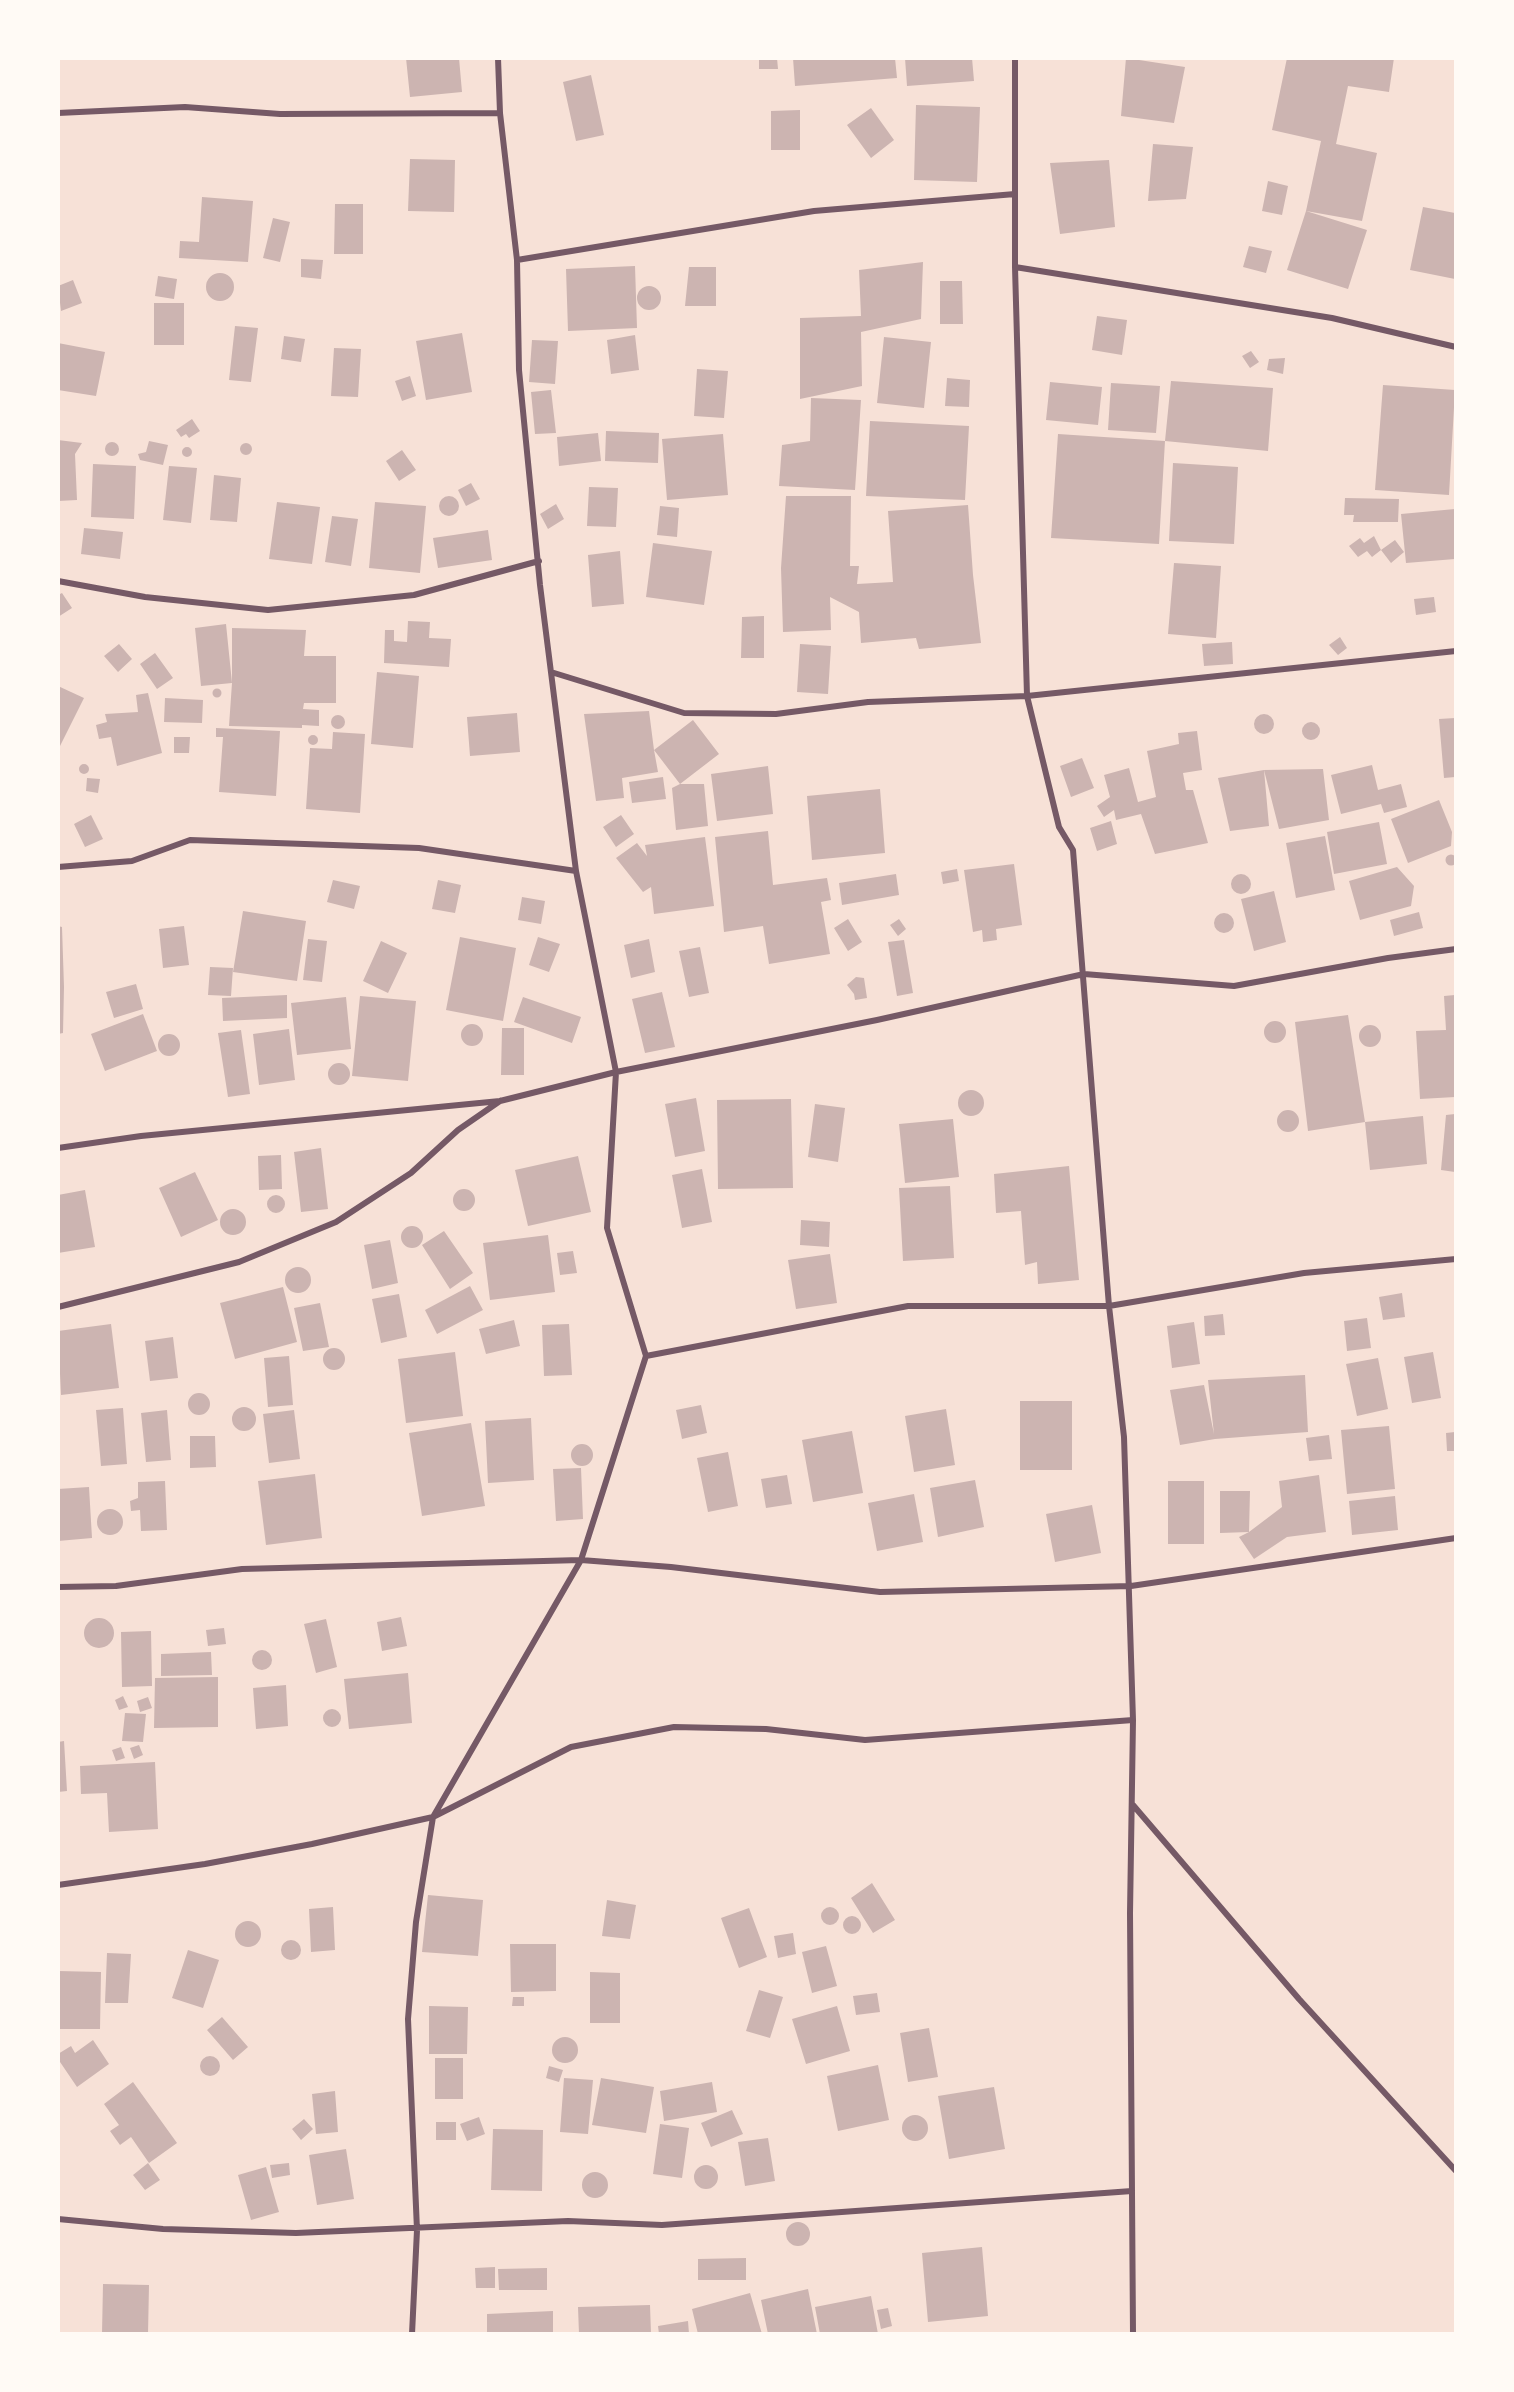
<!DOCTYPE html>
<html>
<head>
<meta charset="utf-8">
<style>
	body { margin:0 }
	#map { position:relative; width:1514px; height:2392px; overflow:hidden; background:#f7e1d7; font-family:Lato,sans-serif }
	canvas { display:block }
	.frame { position:absolute; inset:0; border:60px solid #fffaf5; pointer-events:none }
</style>
</head>
<body>
<div id="map">
<canvas width="1514" height="2392"></canvas>
<div class="frame"></div>
</div>
<script>
const context = document.querySelector('canvas').getContext('2d');
context.lineJoin = 'round';
function paint(path, color) { context.fillStyle = color; context.fill(path, 'evenodd'); }
const toPath = rows => new Path2D(rows.map(r => 'M' + r).join(''));
function strokePath(path, color, width, dash) { context.strokeStyle = color; context.lineWidth = width; context.lineCap = dash ? 'butt' : 'round'; context.setLineDash(dash || []); context.stroke(path); }
const building = toPath([
	[406,58,459,58,462,92,410,97],
	[759,58,777,58,778,69,759,69],
	[793,58,895,58,897,78,795,86],
	[905,58,972,58,974,81,907,86],
	[1126,58,1185,67,1174,123,1121,116],
	[1287,58,1394,58,1389,92,1348,86,1336,144,1377,153,1362,221,1306,211,1321,141,1272,130],
	[591,75,604,135,576,141,563,82],
	[916,105,980,107,977,182,914,180],
	[871,108,894,140,871,158,847,125],
	[800,110,800,150,771,150,771,111],
	[1153,144,1193,147,1186,199,1148,201],
	[410,159,455,160,454,212,408,211],
	[1109,160,1115,227,1060,234,1050,163],
	[1268,181,1288,186,1282,215,1262,211],
	[202,197,253,201,248,262,179,258,180,241,199,242],
	[335,204,363,204,363,254,334,254],
	[1423,207,1455,213,1455,279,1410,270],
	[1306,211,1367,230,1348,289,1287,270],
	[273,218,290,222,280,262,263,258],
	[1249,246,1272,251,1266,273,1243,267],
	[301,259,323,260,321,279,301,277],
	[923,262,921,319,861,332,862,386,800,399,800,318,861,316,859,270],
	[635,266,637,328,568,331,566,269],
	[689,267,716,267,716,306,685,306],
	'206 287a14 14 0 1 1 28 0a14 14 0 1 1-28 0Z',
	[158,276,177,279,174,299,155,296],
	[73,280,82,303,61,311,58,286],
	[940,281,962,281,963,324,940,324],
	'637 298a12 12 0 1 1 24 0a12 12 0 1 1-24 0Z',
	[154,303,184,303,184,345,154,345],
	[1097,316,1127,320,1122,355,1092,350],
	[235,326,258,328,251,382,229,380],
	[462,333,472,392,426,400,416,341],
	[635,335,639,370,611,374,607,340],
	[284,336,305,339,301,362,281,359],
	[884,337,931,342,924,408,877,403],
	[532,340,558,341,555,384,529,382],
	[58,343,105,352,96,396,58,390],
	[334,348,361,349,358,397,331,396],
	[1251,351,1259,362,1250,368,1242,356],
	[1285,358,1283,374,1267,370,1269,359],
	[697,369,728,371,724,418,694,416],
	[410,376,416,396,402,401,395,381],
	[947,378,970,380,969,407,945,406],
	[1171,381,1273,388,1268,451,1165,441],
	[1050,382,1102,387,1098,425,1046,420],
	[1111,383,1160,386,1156,433,1108,430],
	[1383,385,1455,390,1449,495,1375,490],
	[551,390,556,433,535,434,531,392],
	[811,398,861,400,855,490,779,486,782,445,810,441],
	[192,419,200,431,189,438,186,434,181,437,176,430],
	[870,421,969,426,965,500,866,496],
	[606,431,659,433,658,463,605,461],
	[598,433,601,461,559,466,557,437],
	[723,434,728,495,667,500,662,439],
	[1058,434,1165,441,1159,544,1051,538],
	[58,440,82,443,75,454,77,500,58,501],
	[149,441,168,445,163,465,140,460,138,454,146,452],
	'105 449a7 7 0 1 1 14 0a7 7 0 1 1-14 0Z',
	'240 449a6 6 0 1 1 12 0a6 6 0 1 1-12 0Z',
	'182 452a5 5 0 1 1 10 0a5 5 0 1 1-10 0Z',
	[402,450,416,470,399,481,386,461],
	[1173,463,1238,467,1234,544,1169,541],
	[93,464,136,466,134,519,91,517],
	[169,466,197,468,191,523,163,520],
	[214,475,241,478,237,522,210,520],
	[471,483,480,499,466,506,458,490],
	[589,487,618,488,616,527,587,526],
	[786,496,851,496,850,566,859,566,857,584,893,582,888,511,968,505,973,575,981,643,919,649,916,638,861,643,859,612,830,597,831,630,783,632,781,568],
	'439 506a10 10 0 1 1 20 0a10 10 0 1 1-20 0Z',
	[1345,498,1399,499,1398,522,1353,522,1354,515,1344,515],
	[277,502,320,507,312,564,269,559],
	[375,502,426,506,420,573,369,568],
	[556,504,564,519,548,529,540,514],
	[660,506,679,508,677,537,657,535],
	[1455,509,1455,559,1406,563,1401,514],
	[332,516,358,519,351,566,325,562],
	[84,528,123,532,120,559,81,554],
	[488,530,492,560,438,568,433,538],
	[1374,536,1381,550,1372,557,1367,551,1358,557,1349,546,1360,538,1364,543],
	[1395,540,1404,552,1391,563,1381,550],
	[653,543,712,551,704,605,646,597],
	[620,551,624,604,592,607,588,555],
	[1174,563,1221,566,1216,638,1168,634],
	[62,593,72,608,58,617,58,595],
	[1434,597,1436,612,1416,615,1414,599],
	[764,616,764,658,741,658,742,617],
	[408,621,430,622,429,638,451,639,449,667,384,663,385,630,394,630,394,641,407,642],
	[226,624,232,683,232,628,306,630,304,656,336,656,336,703,304,703,303,709,319,710,319,726,302,725,302,728,229,726,232,683,201,686,195,628],
	[1340,637,1347,648,1338,655,1329,645],
	[1232,642,1233,664,1204,666,1202,644],
	[119,644,132,659,118,672,104,656],
	[800,644,831,646,828,694,797,692],
	[155,653,173,678,157,689,140,664],
	[377,672,419,676,413,748,371,744],
	[58,686,84,698,58,750],
	'212.5 693a4.5 4.5 0 1 1 9 0a4.5 4.5 0 1 1-9 0Z',
	[148,693,162,753,117,766,111,737,99,739,96,725,107,722,105,714,138,712,136,695],
	[165,698,203,700,202,723,164,722],
	[649,711,654,750,693,720,719,754,680,784,654,750,658,772,622,778,624,798,596,801,584,714],
	[517,713,520,752,470,756,467,717],
	'1254 724a10 10 0 1 1 20 0a10 10 0 1 1-20 0Z',
	'331 722a7 7 0 1 1 14 0a7 7 0 1 1-14 0Z',
	[1455,718,1455,777,1444,778,1439,719],
	'1302 731a9 9 0 1 1 18 0a9 9 0 1 1-18 0Z',
	[216,728,280,731,276,796,219,792,223,737,216,737],
	[1197,731,1202,770,1183,773,1186,790,1193,790,1208,843,1155,854,1141,814,1116,820,1114,810,1104,817,1097,806,1110,797,1104,775,1129,768,1138,802,1156,797,1147,751,1179,744,1178,733],
	[333,732,365,734,360,813,306,809,310,748,332,749],
	'308 740a5 5 0 1 1 10 0a5 5 0 1 1-10 0Z',
	[174,737,190,737,189,753,174,753],
	[1082,758,1094,788,1071,797,1060,766],
	'79 769a5 5 0 1 1 10 0a5 5 0 1 1-10 0Z',
	[1372,765,1378,790,1401,784,1407,807,1384,813,1381,804,1341,814,1331,775],
	[768,766,773,814,717,821,711,774],
	[1323,769,1329,820,1279,829,1264,770,1269,826,1230,831,1218,778,1264,770],
	[663,777,666,799,632,803,629,782],
	[87,778,100,779,98,793,86,791],
	[680,784,704,784,708,826,676,830,672,788],
	[880,789,885,853,812,860,807,796],
	[1439,800,1452,832,1451,846,1408,863,1391,819],
	[91,815,103,839,85,847,74,824],
	[621,815,634,834,616,847,603,827],
	[1111,821,1117,844,1097,851,1090,828],
	[1379,822,1387,864,1334,874,1327,832],
	[768,831,773,885,827,878,831,900,821,902,830,954,769,964,763,926,724,932,715,837],
	[1325,836,1335,890,1296,898,1286,843],
	[705,837,714,906,654,914,651,887,643,892,616,858,637,843,647,856,645,845],
	'1445.5 860a5.5 5.5 0 1 1 11 0a5.5 5.5 0 1 1-11 0Z',
	[1014,864,1022,925,996,929,997,940,983,942,982,930,973,932,964,870],
	[1397,867,1414,886,1411,906,1360,920,1349,881],
	[957,869,959,881,943,884,941,872],
	'1231 884a10 10 0 1 1 20 0a10 10 0 1 1-20 0Z',
	[896,874,899,895,842,905,839,883],
	[333,880,360,886,354,909,327,902],
	[438,880,461,885,455,913,432,909],
	[1274,891,1286,942,1254,951,1241,899],
	[522,897,545,901,541,924,518,920],
	[243,911,306,921,297,981,233,972],
	[1419,912,1423,928,1394,936,1390,920],
	'1214 923a10 10 0 1 1 20 0a10 10 0 1 1-20 0Z',
	[848,919,862,942,848,951,834,928],
	[899,919,906,929,898,936,890,925],
	[58,926,62,927,64,987,63,1033,58,1034],
	[184,926,189,965,163,968,159,929],
	[460,937,516,948,503,1021,446,1010],
	[538,937,560,944,549,972,529,965],
	[308,939,327,941,322,982,303,980],
	[649,939,655,972,631,978,624,945],
	[904,940,913,993,897,996,888,942],
	[381,941,407,953,388,993,363,981],
	[700,947,709,993,689,997,679,951],
	[210,967,233,968,231,996,208,995],
	[856,977,864,978,867,998,855,1000,854,994,847,985],
	[136,984,143,1009,114,1018,106,992],
	[662,992,675,1047,645,1053,632,999],
	[287,995,287,1018,223,1021,222,998],
	[1455,995,1455,1097,1420,1099,1416,1031,1446,1030,1444,996],
	[360,996,416,1001,408,1081,352,1076],
	[346,997,351,1049,297,1055,291,1003],
	[523,997,581,1017,572,1043,514,1022],
	[143,1014,157,1051,105,1071,91,1034],
	[1348,1015,1365,1122,1308,1131,1295,1022],
	'1264 1032a11 11 0 1 1 22 0a11 11 0 1 1-22 0Z',
	'461 1035a11 11 0 1 1 22 0a11 11 0 1 1-22 0Z',
	'1359 1036a11 11 0 1 1 22 0a11 11 0 1 1-22 0Z',
	[502,1028,524,1028,524,1075,501,1075],
	[289,1029,295,1080,259,1085,253,1034],
	[241,1030,250,1094,228,1097,218,1033],
	'158 1045a11 11 0 1 1 22 0a11 11 0 1 1-22 0Z',
	'328 1074a11 11 0 1 1 22 0a11 11 0 1 1-22 0Z',
	'958 1103a13 13 0 1 1 26 0a13 13 0 1 1-26 0Z',
	[696,1098,705,1151,675,1157,665,1104],
	[791,1099,793,1188,718,1189,717,1100],
	[815,1104,845,1108,838,1162,808,1157],
	'1277 1121a11 11 0 1 1 22 0a11 11 0 1 1-22 0Z',
	[1455,1114,1455,1172,1441,1170,1446,1115],
	[1423,1116,1427,1164,1370,1170,1365,1122],
	[953,1119,959,1177,905,1183,899,1124],
	[321,1148,328,1209,301,1212,294,1152],
	[281,1155,282,1189,259,1190,258,1156],
	[578,1156,591,1212,528,1226,515,1170],
	[1069,1166,1079,1280,1038,1284,1037,1262,1025,1265,1021,1211,996,1213,994,1174],
	[702,1169,712,1222,682,1228,672,1175],
	[195,1172,218,1220,181,1237,159,1188],
	[950,1186,954,1258,903,1261,899,1188],
	'453 1200a11 11 0 1 1 22 0a11 11 0 1 1-22 0Z',
	[85,1190,95,1247,58,1253,58,1195],
	'267 1204a9 9 0 1 1 18 0a9 9 0 1 1-18 0Z',
	'220 1222a13 13 0 1 1 26 0a13 13 0 1 1-26 0Z',
	[801,1220,830,1222,829,1247,800,1245],
	'401 1237a11 11 0 1 1 22 0a11 11 0 1 1-22 0Z',
	[444,1231,473,1273,450,1289,422,1245],
	[548,1235,555,1292,490,1300,483,1243],
	[390,1240,398,1283,372,1289,364,1245],
	[573,1251,577,1273,560,1275,557,1253],
	[830,1254,837,1303,796,1309,788,1260],
	'285 1280a13 13 0 1 1 26 0a13 13 0 1 1-26 0Z',
	[470,1286,483,1310,437,1334,425,1310],
	[283,1287,297,1342,235,1359,220,1303],
	[1402,1293,1405,1317,1383,1320,1379,1297],
	[399,1294,407,1337,381,1343,372,1299],
	[320,1303,329,1347,303,1351,294,1308],
	[1223,1314,1225,1335,1205,1336,1204,1316],
	[1367,1318,1371,1348,1347,1351,1344,1321],
	[514,1320,520,1346,486,1354,479,1329],
	[1194,1322,1200,1364,1172,1368,1167,1326],
	[111,1324,119,1388,61,1395,58,1331],
	[569,1324,572,1375,544,1376,542,1325],
	[173,1337,178,1378,150,1381,145,1341],
	'323 1359a11 11 0 1 1 22 0a11 11 0 1 1-22 0Z',
	[455,1352,463,1416,406,1423,398,1359],
	[1433,1352,1441,1398,1412,1403,1404,1357],
	[289,1356,293,1405,268,1407,264,1358],
	[1378,1358,1388,1409,1357,1416,1346,1364],
	[1305,1375,1308,1432,1215,1439,1180,1445,1170,1390,1204,1385,1214,1434,1208,1380],
	'188 1404a11 11 0 1 1 22 0a11 11 0 1 1-22 0Z',
	[1020,1401,1072,1401,1072,1470,1020,1470],
	[701,1405,707,1433,682,1439,676,1410],
	'232 1419a12 12 0 1 1 24 0a12 12 0 1 1-24 0Z',
	[123,1408,127,1464,101,1466,96,1410],
	[946,1409,955,1465,914,1472,905,1416],
	[167,1410,171,1460,146,1462,141,1413],
	[294,1410,300,1459,269,1463,263,1414],
	[531,1418,534,1480,488,1483,485,1421],
	[471,1423,485,1506,422,1516,409,1433],
	[1389,1426,1395,1489,1347,1494,1341,1430],
	[852,1431,863,1493,813,1502,802,1440],
	[1455,1432,1455,1451,1447,1451,1446,1433],
	[1329,1435,1332,1459,1309,1461,1306,1438],
	[190,1436,215,1436,216,1467,190,1468],
	'571 1455a11 11 0 1 1 22 0a11 11 0 1 1-22 0Z',
	[728,1452,738,1506,708,1512,697,1458],
	[581,1468,583,1519,556,1521,553,1469],
	[315,1474,322,1538,266,1545,258,1481],
	[787,1475,792,1504,766,1508,761,1479],
	[1319,1475,1326,1532,1287,1537,1254,1559,1239,1537,1249,1532,1220,1533,1220,1491,1250,1491,1249,1532,1282,1507,1279,1481],
	[975,1480,984,1527,938,1537,930,1488],
	[165,1481,167,1530,141,1531,140,1510,131,1511,130,1501,138,1498,138,1482],
	[1168,1481,1204,1481,1204,1544,1168,1544],
	[89,1487,92,1538,58,1541,58,1489],
	[914,1494,923,1542,877,1551,868,1503],
	[1395,1496,1398,1530,1352,1535,1349,1501],
	[1092,1505,1101,1553,1055,1562,1046,1514],
	'97 1522a13 13 0 1 1 26 0a13 13 0 1 1-26 0Z',
	[401,1617,407,1646,382,1651,377,1622],
	'84 1633a15 15 0 1 1 30 0a15 15 0 1 1-30 0Z',
	[326,1619,337,1667,316,1673,304,1624],
	[224,1628,226,1644,208,1646,206,1630],
	[151,1631,152,1686,122,1687,121,1632],
	'252 1660a10 10 0 1 1 20 0a10 10 0 1 1-20 0Z',
	[211,1652,212,1675,161,1676,161,1654],
	[408,1673,412,1723,349,1729,344,1679],
	[218,1677,218,1727,154,1728,155,1678],
	[286,1685,288,1726,256,1729,253,1688],
	[123,1696,128,1707,119,1710,115,1700],
	[148,1697,152,1708,140,1712,137,1701],
	'323 1718a9 9 0 1 1 18 0a9 9 0 1 1-18 0Z',
	[125,1713,146,1714,143,1742,122,1741],
	[64,1741,67,1791,58,1792,58,1742],
	[139,1745,143,1755,134,1759,130,1748],
	[121,1747,125,1758,116,1761,112,1750],
	[155,1762,158,1829,109,1832,107,1793,81,1794,80,1766],
	[872,1883,895,1920,873,1933,851,1898],
	[428,1895,483,1900,478,1956,422,1952],
	[607,1900,636,1905,630,1939,602,1936],
	[333,1907,335,1950,311,1952,309,1909],
	'821 1916a9 9 0 1 1 18 0a9 9 0 1 1-18 0Z',
	[749,1908,767,1957,739,1968,721,1918],
	'843 1925a9 9 0 1 1 18 0a9 9 0 1 1-18 0Z',
	'235 1934a13 13 0 1 1 26 0a13 13 0 1 1-26 0Z',
	[793,1933,796,1954,778,1958,774,1936],
	'281 1950a10 10 0 1 1 20 0a10 10 0 1 1-20 0Z',
	[510,1944,556,1944,556,1991,511,1992],
	[826,1946,837,1986,812,1993,802,1952],
	[188,1950,219,1960,203,2008,172,1998],
	[107,1953,131,1954,128,2003,105,2003],
	[58,1971,101,1972,100,2029,58,2029],
	[590,1972,620,1973,620,2023,590,2023],
	[759,1990,783,1997,770,2038,746,2031],
	[877,1993,880,2012,856,2015,853,1996],
	[513,1997,524,1997,524,2006,512,2006],
	[429,2006,468,2007,467,2054,429,2054],
	[837,2006,850,2051,806,2064,792,2019],
	[222,2017,248,2047,233,2060,207,2030],
	[929,2028,938,2077,908,2082,900,2033],
	'552 2050a13 13 0 1 1 26 0a13 13 0 1 1-26 0Z',
	[93,2040,109,2064,77,2087,58,2059,58,2054,71,2046,75,2053],
	'200 2066a10 10 0 1 1 20 0a10 10 0 1 1-20 0Z',
	[435,2058,463,2058,463,2099,435,2099],
	[878,2065,889,2120,838,2131,827,2076],
	[549,2066,563,2070,559,2082,546,2078],
	[564,2078,593,2080,588,2134,560,2132],
	[601,2078,654,2087,646,2133,592,2125],
	[133,2082,177,2143,149,2163,131,2137,120,2145,110,2131,119,2125,104,2104],
	[712,2082,717,2112,664,2121,660,2091],
	[994,2087,1005,2149,949,2159,938,2096],
	[335,2091,338,2132,316,2134,312,2094],
	[732,2110,743,2134,711,2147,701,2123],
	'902 2128a13 13 0 1 1 26 0a13 13 0 1 1-26 0Z',
	[479,2117,485,2134,467,2141,460,2124],
	[304,2119,313,2129,301,2140,292,2129],
	[436,2122,456,2122,456,2140,436,2140],
	[660,2124,689,2128,682,2178,653,2174],
	[493,2129,543,2130,542,2191,491,2190],
	[768,2138,775,2181,745,2186,738,2142],
	[346,2149,354,2199,317,2205,309,2155],
	[148,2163,160,2180,145,2190,133,2175],
	[289,2163,290,2175,272,2178,270,2165],
	'694 2177a12 12 0 1 1 24 0a12 12 0 1 1-24 0Z',
	[266,2167,279,2212,251,2220,238,2175],
	'582 2185a13 13 0 1 1 26 0a13 13 0 1 1-26 0Z',
	'786 2234a12 12 0 1 1 24 0a12 12 0 1 1-24 0Z',
	[982,2247,988,2316,928,2322,922,2253],
	[746,2258,746,2280,698,2280,698,2259],
	[495,2267,495,2288,476,2288,475,2268],
	[547,2268,547,2290,499,2290,498,2269],
	[103,2284,149,2285,148,2334,102,2334],
	[808,2289,817,2334,768,2334,761,2300],
	[750,2293,762,2334,698,2334,692,2309],
	[871,2296,878,2334,820,2334,815,2307],
	[650,2305,651,2334,579,2334,578,2307],
	[888,2308,892,2326,881,2329,877,2310],
	[553,2311,553,2334,487,2334,487,2314],
	[688,2321,689,2334,659,2334,658,2326]
]);
const minor = toPath([
	[1015,58,1015,267,1027,696,1059,827,1073,850,1109,1306,1124,1437,1133,1720,1130,1913,1133,2334],
	[58,113,185,107,280,114,500,113],
	[517,260,814,211,1015,194],
	[1015,267,1332,318,1456,347],
	[58,581,145,597,268,610,414,595,539,561],
	[551,672,684,713,776,714,868,702,1027,696,1456,651],
	[58,867,132,861,190,840,419,848,576,871],
	[58,1148,141,1136,500,1101,616,1072,877,1020,1084,974,1234,986,1388,958,1456,949],
	[58,1307,239,1262,336,1222,411,1173,458,1130,500,1101],
	[646,1356,908,1306,1109,1306,1304,1273,1456,1259],
	[58,1587,116,1586,242,1569,581,1560,671,1567,880,1592,1131,1586,1456,1538],
	[1133,1805,1299,1999,1456,2171],
	[58,1885,205,1864,312,1844,433,1817,571,1747,674,1727,766,1729,865,1740,1133,1720],
	[58,2219,163,2229,296,2233,568,2221,662,2225,1132,2191],
	[412,2334,417,2230,408,2019,416,1922,433,1817,581,1560,646,1356,607,1228,616,1072,576,871,540,585,519,370,517,260,500,113,498,58]
]);
paint(building, '#ccb4b1');
strokePath(minor, '#755966', 6);
</script>
</body>
</html>
